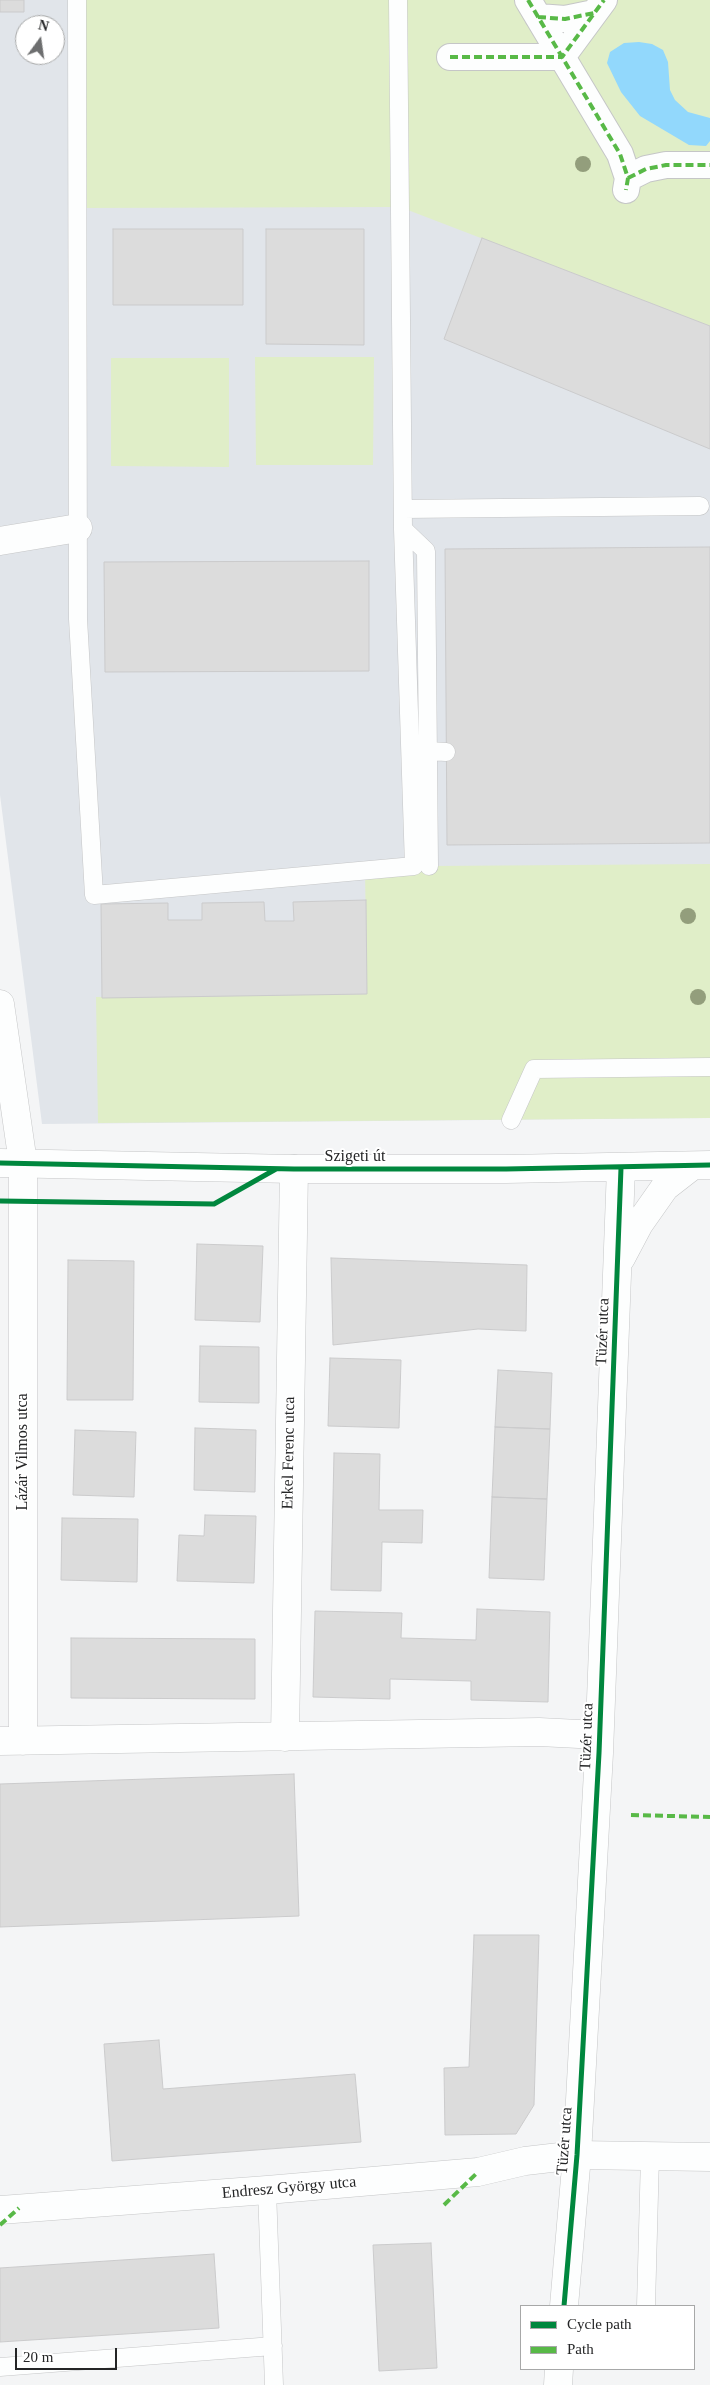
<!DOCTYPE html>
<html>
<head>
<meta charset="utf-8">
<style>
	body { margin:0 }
	#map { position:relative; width:710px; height:2385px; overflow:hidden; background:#f4f5f6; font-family:Georgia,serif }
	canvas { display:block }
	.legend { position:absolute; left:520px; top:2305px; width:175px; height:65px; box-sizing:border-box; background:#fff; border:1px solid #a7a8a8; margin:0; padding:6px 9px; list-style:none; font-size:15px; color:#242526 }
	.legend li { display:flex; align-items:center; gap:10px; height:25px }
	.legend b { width:25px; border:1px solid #a7a8a8 }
	.north { position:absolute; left:15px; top:15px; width:50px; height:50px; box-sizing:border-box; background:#fff; border:1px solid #a7a8a8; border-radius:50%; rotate:14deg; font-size:14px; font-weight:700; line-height:20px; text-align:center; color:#242526 }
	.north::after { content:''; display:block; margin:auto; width:18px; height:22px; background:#6d6e6f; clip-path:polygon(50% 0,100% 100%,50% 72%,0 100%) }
	.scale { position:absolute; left:15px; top:2348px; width:102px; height:22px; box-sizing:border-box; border:2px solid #242526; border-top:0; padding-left:6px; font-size:15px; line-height:18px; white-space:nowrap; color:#242526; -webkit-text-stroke:4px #fff; paint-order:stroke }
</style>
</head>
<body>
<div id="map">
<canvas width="710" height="2385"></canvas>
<ul class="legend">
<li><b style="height:6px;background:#00873e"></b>Cycle path</li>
<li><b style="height:6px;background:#58b947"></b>Path</li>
</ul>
<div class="north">N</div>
<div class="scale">20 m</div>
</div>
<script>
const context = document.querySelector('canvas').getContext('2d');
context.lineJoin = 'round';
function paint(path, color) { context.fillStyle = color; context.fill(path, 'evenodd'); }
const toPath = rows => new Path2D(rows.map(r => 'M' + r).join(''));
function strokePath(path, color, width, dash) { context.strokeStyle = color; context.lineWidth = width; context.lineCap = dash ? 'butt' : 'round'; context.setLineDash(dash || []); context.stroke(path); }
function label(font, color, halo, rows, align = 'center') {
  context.font = font + ' Georgia,serif'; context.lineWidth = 4; context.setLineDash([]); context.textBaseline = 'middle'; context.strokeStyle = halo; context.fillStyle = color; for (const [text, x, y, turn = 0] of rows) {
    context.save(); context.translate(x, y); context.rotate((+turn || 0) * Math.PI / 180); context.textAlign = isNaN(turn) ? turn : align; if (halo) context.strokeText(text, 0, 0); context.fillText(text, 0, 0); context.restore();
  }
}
const built = toPath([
	[0,0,710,0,710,1118,42,1124,0,795],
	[25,25,55,25,55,55,25,55]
]);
const green = toPath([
	[76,0,710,0,710,326,400,207,78,208],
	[255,357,374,357,373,465,256,465],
	[111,358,229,358,229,467,111,466],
	[710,864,710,1118,98,1123,96,997,367,994,365,871,429,866]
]);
const water = toPath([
	[639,42,652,44,663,50,668,62,670,90,675,100,688,112,710,118,710,141,706,146,689,145,640,116,621,92,607,63,610,52,624,43]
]);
const building = toPath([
	[0,0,24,0,24,12,0,12,0,0],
	[113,229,243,229,243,305,113,305,113,229],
	[266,229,364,229,364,345,266,344,266,229],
	[482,238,710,326,710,449,444,339,482,238],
	[710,547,710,843,447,845,445,549,710,547],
	[369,561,369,671,105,672,104,562,369,561],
	[366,900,367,994,102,998,101,904,168,903,168,920,202,920,202,903,264,902,265,921,294,921,293,902,366,900],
	[197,1244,263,1246,260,1322,195,1320,197,1244],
	[331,1258,527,1265,526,1331,478,1329,333,1345,331,1258],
	[68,1260,134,1261,133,1400,67,1400,68,1260],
	[200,1346,259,1347,259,1403,199,1402,200,1346],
	[330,1358,401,1360,399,1428,328,1426,330,1358],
	[498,1370,552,1373,550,1429,495,1427,498,1370],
	[495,1427,550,1429,547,1499,492,1497,495,1427],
	[195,1428,256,1430,255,1492,194,1490,195,1428],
	[75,1430,136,1432,134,1497,73,1495,75,1430],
	[334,1453,380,1454,379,1510,423,1510,422,1543,382,1542,381,1591,331,1590,334,1453],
	[492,1497,547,1499,544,1580,489,1578,492,1497],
	[205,1515,256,1516,254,1583,177,1581,179,1535,204,1536,205,1515],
	[62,1518,138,1519,137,1582,61,1580,62,1518],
	[477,1609,550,1612,548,1702,471,1700,471,1681,390,1679,390,1699,313,1697,315,1611,402,1613,401,1638,476,1640,477,1609],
	[71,1638,255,1639,255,1699,71,1698,71,1638],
	[294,1774,299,1916,0,1927,0,1784,294,1774],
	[474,1935,539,1935,534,2105,516,2134,445,2135,444,2068,469,2067,474,1935],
	[159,2040,163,2089,355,2074,361,2142,112,2161,104,2044,159,2040],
	[431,2243,437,2368,379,2371,373,2245,431,2243],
	[214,2254,219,2328,0,2342,0,2268,214,2254]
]);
const service = toPath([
	[77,0,78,619,94,895,414,866,403,529,398,0],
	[403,509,700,506],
	[403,529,426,551,429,866],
	[429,751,446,752],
	[511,1120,534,1069,710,1067],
	[267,2190,274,2385],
	[646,2306,650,2156],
	[0,2367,273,2346]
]);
const pedestrian = toPath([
	[528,0,620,154,628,178,626,190],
	[538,17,565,19,594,13],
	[450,57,562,57,604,0],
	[628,178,646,169,666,165,710,165]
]);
const minor = toPath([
	[0,541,78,528],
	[285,1737,294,1169],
	[0,1741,539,1732,599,1735],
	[23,1741,23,1163],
	[0,2210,267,2190,478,2172,525,2161,577,2155,710,2157]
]);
const tertiary = toPath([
	[0,1004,23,1163],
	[0,1163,294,1169,506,1169,710,1165],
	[621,1258,639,1224,665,1187,692,1166],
	[564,2306,577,2155,599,1753,621,1168],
	[558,2385,559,2369]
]);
const quiet = toPath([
	[528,0,620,154,628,178,626,190],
	[538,17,565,19,594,13],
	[450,57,562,57,604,0],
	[628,178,646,169,666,165,710,165],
	[631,1815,710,1817],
	[444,2205,478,2172],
	[0,2225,19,2208]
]);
const cycleway = toPath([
	[0,1163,294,1169,506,1169,710,1165],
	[0,1201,214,1204,276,1169],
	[564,2306,577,2155,599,1753,621,1168]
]);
const trees = [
	[583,164],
	[688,916],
	[698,997]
];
const streetNames = [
	["Szigeti út",355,1157],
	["Tüzér utca",603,1332,-88],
	["Lázár Vilmos utca",23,1452,-90],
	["Erkel Ferenc utca",289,1453,-89],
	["Tüzér utca",587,1737,-88],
	["Tüzér utca",565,2141,-86],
	["Endresz György utca",289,2188,-5]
];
paint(built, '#e1e5ea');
paint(green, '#e0eec8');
paint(water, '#92d8fc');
paint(building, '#dcdcdc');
strokePath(building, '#cbcbcc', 1);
strokePath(service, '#c5c6c7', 19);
strokePath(pedestrian, '#c5c6c7', 28);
strokePath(minor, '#c5c6c7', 29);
strokePath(tertiary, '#c5c6c7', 29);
strokePath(service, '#fdfefe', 18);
strokePath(pedestrian, '#fdfefe', 26);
strokePath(minor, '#fdfefe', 28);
strokePath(tertiary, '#fdfefe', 28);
strokePath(quiet, '#58b947', 4, [8, 4]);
strokePath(cycleway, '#00873e', 5);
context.fillStyle = '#939e7c';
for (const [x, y] of trees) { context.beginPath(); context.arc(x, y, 8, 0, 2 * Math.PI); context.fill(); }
label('16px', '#242526', '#fff', streetNames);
</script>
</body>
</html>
